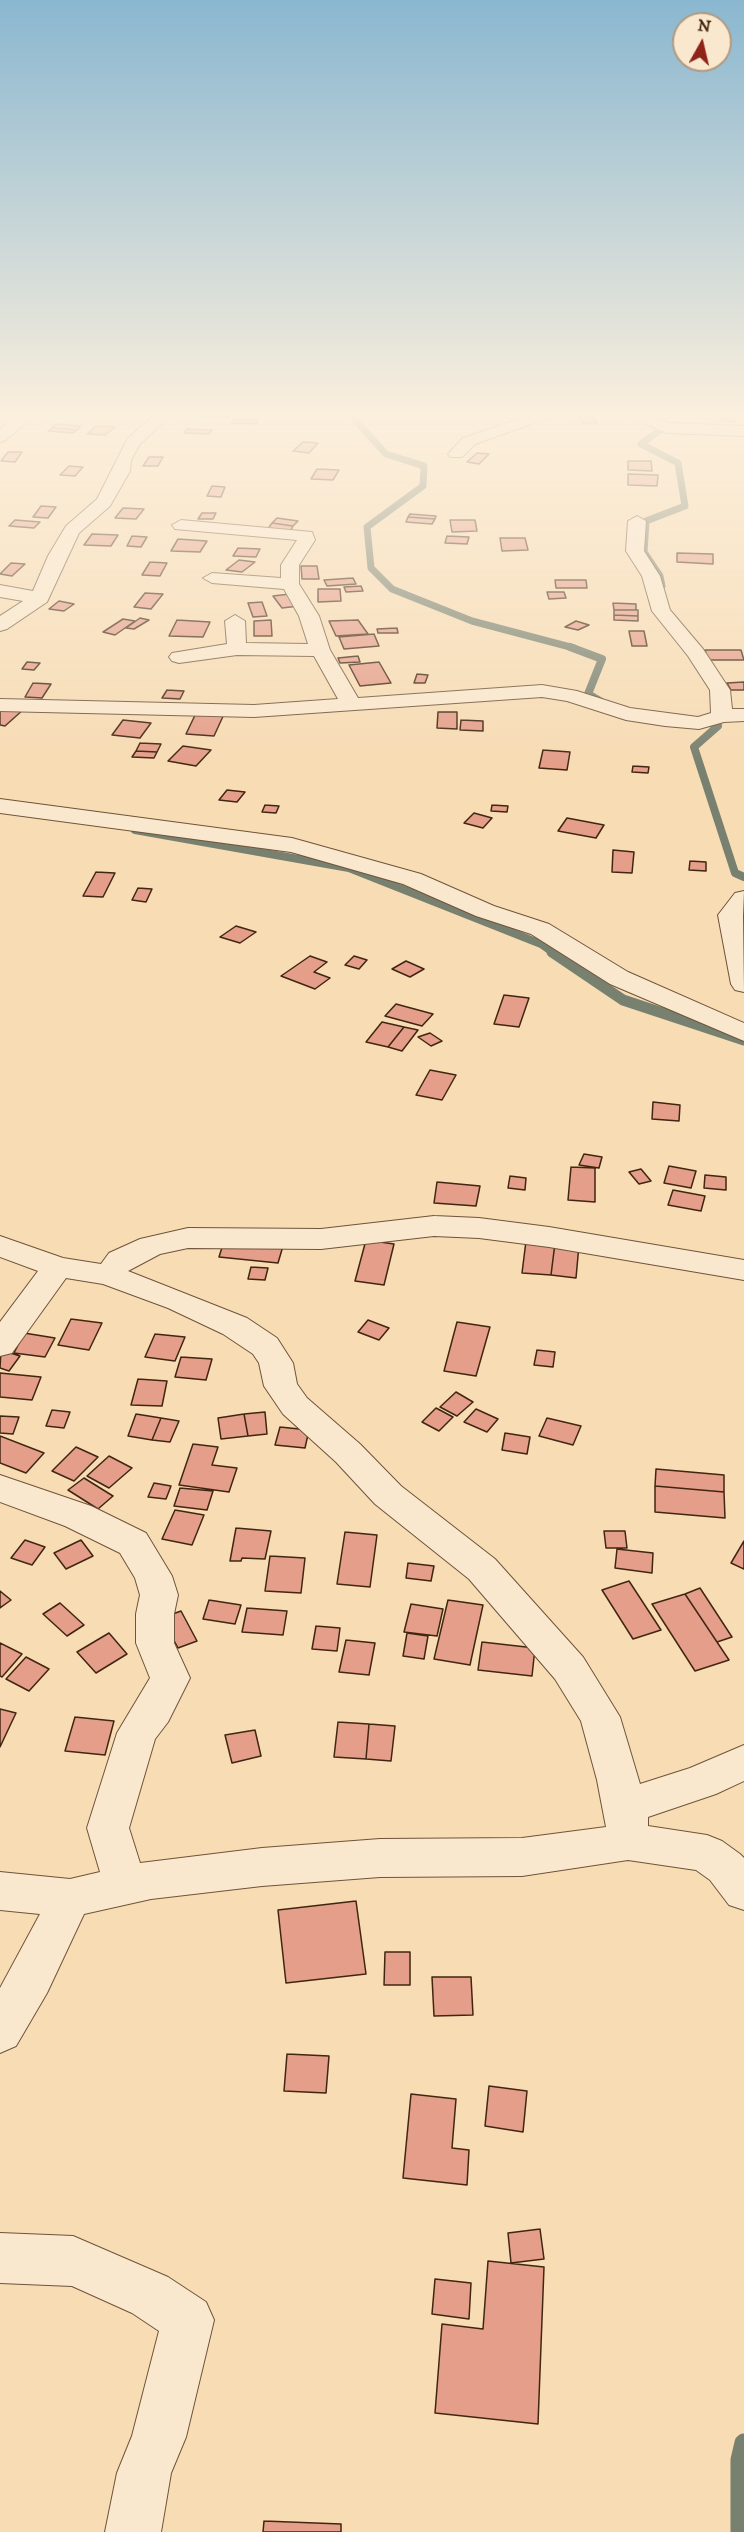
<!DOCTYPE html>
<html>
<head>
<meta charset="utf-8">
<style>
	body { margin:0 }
	#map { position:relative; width:744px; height:2532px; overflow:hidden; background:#f7dcb4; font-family:"IM FELL DW Pica",serif }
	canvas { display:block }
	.north { position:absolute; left:672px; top:12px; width:60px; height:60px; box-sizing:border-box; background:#fae8ce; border:2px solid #b09a82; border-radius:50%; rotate:8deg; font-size:16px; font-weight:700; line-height:24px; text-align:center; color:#412611 }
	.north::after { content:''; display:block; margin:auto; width:21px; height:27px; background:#8f2418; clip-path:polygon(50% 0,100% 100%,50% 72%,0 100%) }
</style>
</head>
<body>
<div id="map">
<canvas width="744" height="2532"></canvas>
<div class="north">N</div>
</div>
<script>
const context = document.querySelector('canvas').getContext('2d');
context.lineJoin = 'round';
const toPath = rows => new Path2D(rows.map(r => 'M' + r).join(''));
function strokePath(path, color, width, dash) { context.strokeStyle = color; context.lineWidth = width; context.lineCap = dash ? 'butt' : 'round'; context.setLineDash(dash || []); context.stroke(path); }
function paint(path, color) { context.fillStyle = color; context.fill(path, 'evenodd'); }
const streamFar3 = toPath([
	[349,413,386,454,424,466,423,486,367,527,371,568,392,589,472,621,574,648],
	[636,413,667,425,641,444,678,463,685,506,646,521,644,552,660,576,662,586]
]);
const streamFar2 = toPath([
	[570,647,602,659,588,694,603,703],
	[703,720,718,726,694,747,735,873,744,877],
	[135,830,349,868,541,944,554,953]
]);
const streamFar1 = toPath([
	[552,952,623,1000,744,1040]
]);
const stream = toPath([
	[740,2532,740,2460,744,2443]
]);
const building = toPath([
	[202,413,217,413,231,414,227,418,200,416,202,413],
	[725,413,738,415,734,422,720,420,725,413],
	[578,416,592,416,597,423,582,423,578,416],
	[233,419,259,420,256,424,231,423,233,419],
	[56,424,81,426,77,430,52,428,56,424],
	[96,426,115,427,105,435,87,434,96,426],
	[52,428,77,430,73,433,48,431,52,428],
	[187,429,212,430,209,434,184,433,187,429],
	[303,442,318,443,309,453,293,451,303,442],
	[8,452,22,452,15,462,1,461,8,452],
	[477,453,489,454,479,464,467,462,477,453],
	[149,457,163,457,158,466,143,466,149,457],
	[628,461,651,461,652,471,628,470,628,461],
	[69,466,83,467,75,476,60,475,69,466],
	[317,469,339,470,333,480,311,479,317,469],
	[628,474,658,475,657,486,628,485,628,474],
	[212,486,225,487,221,497,207,496,212,486],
	[41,506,56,507,48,518,33,517,41,506],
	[123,508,144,509,136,519,115,518,123,508],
	[202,513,216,513,213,519,198,519,202,513],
	[410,514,436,516,435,519,408,517,410,514],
	[408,517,435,519,432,524,406,522,408,517],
	[277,518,298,521,293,526,272,523,277,518],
	[15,520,40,522,34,528,9,526,15,520],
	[450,520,475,520,477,531,452,532,450,520],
	[272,523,293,526,290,532,267,530,272,523],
	[92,534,118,535,111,546,84,545,92,534],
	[132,536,147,537,141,547,127,546,132,536],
	[447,536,469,537,467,544,445,543,447,536],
	[500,538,525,538,528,550,502,551,500,538],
	[178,539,207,541,200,552,171,551,178,539],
	[238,548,260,549,256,557,233,556,238,548],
	[677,553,713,554,713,564,677,562,677,553],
	[239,560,255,562,242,572,226,570,239,560],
	[150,562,167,563,160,576,142,575,150,562],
	[11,563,25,564,12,576,0,574,11,563],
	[301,566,317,566,319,579,302,579,301,566],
	[353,578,356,584,327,586,324,580,353,578],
	[555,580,586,580,587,588,556,588,555,580],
	[361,586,363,591,346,592,344,587,361,586],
	[318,589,340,589,341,601,318,602,318,589],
	[547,592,564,592,566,598,549,599,547,592],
	[145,593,163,594,151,609,134,607,145,593],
	[290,594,299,606,282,608,273,596,290,594],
	[59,601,74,604,64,611,49,609,59,601],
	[262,602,267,616,253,617,248,603,262,602],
	[613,603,636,604,636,610,614,610,613,603],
	[614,610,638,610,638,616,614,615,614,610],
	[614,615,638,616,638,621,614,620,614,615],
	[140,618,149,620,134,629,126,628,140,618],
	[123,619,135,621,115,635,103,632,123,619],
	[177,620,210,622,203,637,169,636,177,620],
	[271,620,272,636,254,636,254,621,271,620],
	[358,620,368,634,336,636,329,621,358,620],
	[576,621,589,625,578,630,565,627,576,621],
	[397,628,398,633,378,633,377,629,397,628],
	[629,631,644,631,647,646,632,646,629,631],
	[374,634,379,646,344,649,339,637,374,634],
	[705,650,741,650,744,660,708,660,705,650],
	[358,656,360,662,340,663,338,658,358,656],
	[27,662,40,663,34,670,22,669,27,662],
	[379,662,391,683,360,686,349,665,379,662],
	[417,674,428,675,425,683,414,683,417,674],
	[744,682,744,690,731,690,727,683,744,682],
	[33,683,51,684,42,698,25,697,33,683],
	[167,690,184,691,180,699,162,698,167,690],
	[6,706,24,709,5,726,0,725,0,712,6,706],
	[197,711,225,712,214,736,186,734,197,711],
	[438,712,457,712,457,729,437,728,438,712],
	[123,720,151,723,140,738,112,735,123,720],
	[461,720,483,721,483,731,460,730,461,720],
	[140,743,161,744,157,752,136,751,140,743],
	[183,746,211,750,196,766,168,761,183,746],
	[543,750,570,752,567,770,539,768,543,750],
	[136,751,157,752,154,758,132,757,136,751],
	[633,766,649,767,648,773,632,772,633,766],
	[227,790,245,792,237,802,219,800,227,790],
	[265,805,279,806,276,813,262,812,265,805],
	[492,805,508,806,507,812,491,811,492,805],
	[474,813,492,818,483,828,464,823,474,813],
	[567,818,604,825,596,838,558,831,567,818],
	[613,850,634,852,632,873,612,872,613,850],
	[690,861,706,862,706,871,689,870,690,861],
	[96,872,115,873,103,897,83,896,96,872],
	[138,888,152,889,146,902,132,900,138,888],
	[236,926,256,932,240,943,220,937,236,926],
	[310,956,327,962,314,972,330,978,315,989,281,976,310,956],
	[354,956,367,960,359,969,345,965,354,956],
	[406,961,424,969,410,977,392,969,406,961],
	[504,995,529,998,519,1027,494,1024,504,995],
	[396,1004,433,1014,422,1026,385,1016,396,1004],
	[382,1022,404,1027,388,1047,366,1042,382,1022],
	[404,1027,418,1030,402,1051,388,1047,404,1027],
	[430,1033,442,1041,431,1046,418,1037,430,1033],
	[430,1070,456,1075,442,1100,416,1095,430,1070],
	[653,1102,680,1105,679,1121,652,1119,653,1102],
	[584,1154,602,1157,599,1168,579,1165,584,1154],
	[669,1166,696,1171,691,1188,664,1183,669,1166],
	[571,1167,595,1168,595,1202,568,1200,571,1167],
	[641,1169,651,1181,639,1184,629,1172,641,1169],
	[705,1175,726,1177,726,1190,704,1188,705,1175],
	[510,1176,526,1178,525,1190,508,1188,510,1176],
	[437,1182,480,1186,476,1206,434,1203,437,1182],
	[673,1190,705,1196,701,1211,668,1205,673,1190],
	[366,1240,394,1244,384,1285,355,1281,366,1240],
	[224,1241,283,1246,278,1263,219,1257,224,1241],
	[526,1241,555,1243,551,1275,522,1273,526,1241],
	[555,1243,579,1245,576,1278,551,1275,555,1243],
	[251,1267,268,1268,265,1280,248,1279,251,1267],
	[71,1319,102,1323,89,1350,58,1345,71,1319],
	[368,1320,389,1328,379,1340,358,1332,368,1320],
	[457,1322,490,1327,476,1376,444,1371,457,1322],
	[24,1333,55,1338,45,1357,14,1353,24,1333],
	[155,1334,185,1337,175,1361,145,1357,155,1334],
	[1,1350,20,1356,9,1371,0,1368,1,1350],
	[537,1350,555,1352,553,1367,534,1365,537,1350],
	[181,1357,212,1359,206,1380,175,1377,181,1357],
	[0,1373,41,1377,32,1400,0,1397,0,1373],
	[138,1379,167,1381,162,1406,131,1405,138,1379],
	[456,1392,473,1402,457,1416,440,1407,456,1392],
	[436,1408,453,1417,439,1431,422,1422,436,1408],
	[476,1409,498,1419,487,1432,464,1422,476,1409],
	[52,1410,70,1412,64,1428,46,1426,52,1410],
	[265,1412,267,1434,248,1436,244,1414,265,1412],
	[136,1414,161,1418,152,1440,128,1436,136,1414],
	[244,1414,248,1436,221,1439,218,1418,244,1414],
	[0,1416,19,1417,13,1434,0,1433,0,1416],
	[161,1418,179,1421,170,1442,152,1440,161,1418],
	[547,1418,581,1426,573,1445,539,1436,547,1418],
	[280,1427,309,1430,305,1448,275,1445,280,1427],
	[505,1433,530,1437,527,1454,502,1450,505,1433],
	[0,1436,44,1453,26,1473,0,1463,0,1436],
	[193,1444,218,1447,212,1465,237,1468,229,1492,179,1485,193,1444],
	[76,1447,98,1457,74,1481,52,1471,76,1447],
	[109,1456,132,1468,109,1488,87,1476,109,1456],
	[656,1469,724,1475,724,1492,655,1486,656,1469],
	[84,1478,113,1496,98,1509,68,1490,84,1478],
	[154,1483,171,1486,166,1499,148,1497,154,1483],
	[655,1486,724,1492,725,1518,655,1512,655,1486],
	[180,1488,213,1491,207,1510,174,1506,180,1488],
	[175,1510,204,1515,192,1545,162,1539,175,1510],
	[236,1528,271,1531,265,1559,242,1558,241,1561,230,1561,236,1528],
	[604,1531,625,1531,627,1548,606,1548,604,1531],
	[345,1532,377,1535,370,1587,337,1584,345,1532],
	[25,1540,45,1547,32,1565,11,1558,25,1540],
	[81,1540,93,1556,66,1569,54,1553,81,1540],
	[744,1541,744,1569,731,1563,744,1541],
	[617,1549,653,1553,652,1573,615,1568,617,1549],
	[270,1556,305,1558,301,1593,265,1591,270,1556],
	[408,1563,434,1566,431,1581,406,1578,408,1563],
	[629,1581,661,1630,633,1639,602,1590,629,1581],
	[700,1588,732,1637,717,1642,685,1594,700,1588],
	[0,1591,11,1600,0,1608,0,1591],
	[685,1594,729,1660,695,1671,652,1604,685,1594],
	[209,1600,241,1605,235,1624,203,1619,209,1600],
	[448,1600,483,1605,470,1665,434,1659,448,1600],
	[60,1603,84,1625,67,1636,43,1614,60,1603],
	[411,1604,443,1609,437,1636,404,1632,411,1604],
	[247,1608,287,1611,283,1635,242,1632,247,1608],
	[181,1611,197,1641,178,1648,162,1618,181,1611],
	[316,1626,340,1628,337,1651,312,1649,316,1626],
	[109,1633,127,1654,96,1673,77,1652,109,1633],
	[407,1633,428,1636,424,1659,403,1656,407,1633],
	[346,1640,375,1643,369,1675,339,1672,346,1640],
	[482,1642,535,1648,532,1676,478,1670,482,1642],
	[0,1643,22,1654,2,1677,0,1676,0,1643],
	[26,1657,49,1669,29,1691,6,1679,26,1657],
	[0,1709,16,1713,0,1747,0,1709],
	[75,1717,114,1721,105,1755,65,1751,75,1717],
	[338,1722,369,1724,366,1759,334,1757,338,1722],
	[369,1724,395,1726,391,1761,366,1759,369,1724],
	[255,1730,261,1756,232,1763,225,1735,255,1730],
	[356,1901,366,1974,286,1983,278,1910,356,1901],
	[385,1952,410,1952,410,1985,384,1985,385,1952],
	[432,1977,471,1977,473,2015,434,2016,432,1977],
	[287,2054,329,2056,326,2093,284,2091,287,2054],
	[489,2086,527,2091,523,2132,485,2126,489,2086],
	[411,2094,456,2099,452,2148,469,2150,467,2185,403,2178,411,2094],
	[540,2229,544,2259,511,2263,508,2233,540,2229],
	[488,2261,544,2267,538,2424,435,2413,442,2324,483,2329,488,2261],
	[435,2279,471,2283,469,2319,432,2314,435,2279],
	[264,2521,341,2524,341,2532,263,2532,264,2521]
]);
const minor = toPath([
	[20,413,37,413,6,440,0,442,0,429,20,413],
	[157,413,174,413,140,444,131,460,130,471,110,506,79,533,47,602,7,629,0,631,0,616,23,601,0,597,0,585,33,591,48,556,66,526,97,499,128,438,157,413],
	[536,413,568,413,565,416,540,421,475,444,462,457,450,457,448,454,463,438,536,413],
	[621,413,642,413,668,423,744,426,744,436,666,433,621,413],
	[637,516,646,521,644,551,660,576,670,610,703,649,730,690,732,709,744,709,744,721,724,722,699,729,665,726,626,720,567,701,542,697,254,717,0,711,0,699,254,705,338,699,314,656,237,655,179,663,172,661,169,657,172,653,227,644,225,621,235,615,245,621,246,643,308,644,299,616,284,589,212,583,203,578,212,573,281,578,281,565,297,540,175,529,172,525,181,520,312,532,315,540,299,565,299,584,319,616,330,650,358,698,542,685,577,691,630,708,698,717,711,713,710,690,688,656,652,611,642,576,626,551,628,521,637,516],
	[0,799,292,838,421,874,494,906,549,924,628,972,744,1023,744,1041,610,984,531,934,476,916,403,884,291,852,0,813,0,799],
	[744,891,743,916,744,992,735,990,731,984,718,915,735,893,744,891],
	[434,1216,479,1218,549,1227,744,1260,744,1280,549,1247,479,1238,434,1236,321,1249,188,1248,160,1254,128,1271,247,1318,277,1338,293,1363,297,1384,307,1398,360,1444,401,1486,495,1559,583,1657,620,1717,640,1784,690,1768,744,1745,744,1781,716,1794,648,1817,648,1826,707,1835,722,1841,740,1854,744,1858,744,1910,729,1905,710,1880,696,1870,628,1860,522,1876,380,1877,262,1886,151,1899,84,1914,47,1993,16,2046,0,2053,0,1988,40,1914,0,1910,0,1872,70,1879,100,1872,87,1828,117,1733,150,1678,136,1643,136,1614,140,1595,135,1578,120,1553,65,1526,0,1502,0,1475,91,1506,146,1533,172,1576,178,1595,174,1614,174,1643,190,1678,168,1722,155,1739,129,1828,140,1863,262,1848,380,1839,522,1838,606,1827,597,1780,581,1721,555,1679,469,1579,375,1504,336,1462,283,1414,264,1386,259,1363,253,1354,223,1334,168,1308,103,1284,66,1278,12,1353,0,1356,0,1322,38,1271,0,1257,0,1236,63,1258,101,1264,109,1253,140,1239,188,1228,321,1229,434,1216],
	[0,2233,73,2236,168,2277,206,2302,214,2320,186,2437,171,2473,161,2532,105,2532,117,2473,132,2436,159,2331,132,2313,72,2286,0,2283,0,2233]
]);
strokePath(streamFar3, '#78806f', 7);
strokePath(streamFar2, '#78806f', 8);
strokePath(streamFar1, '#78806f', 11);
strokePath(stream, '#78806f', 19);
paint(building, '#e49e8a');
strokePath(building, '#412611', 1.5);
strokePath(minor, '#6e543a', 2);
paint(minor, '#fae8ce');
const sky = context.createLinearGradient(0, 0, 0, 767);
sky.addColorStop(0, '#8ab7d0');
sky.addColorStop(0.54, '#fbefdd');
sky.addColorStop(1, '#fbefdd00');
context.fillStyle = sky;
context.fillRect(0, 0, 744, 767);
</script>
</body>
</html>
